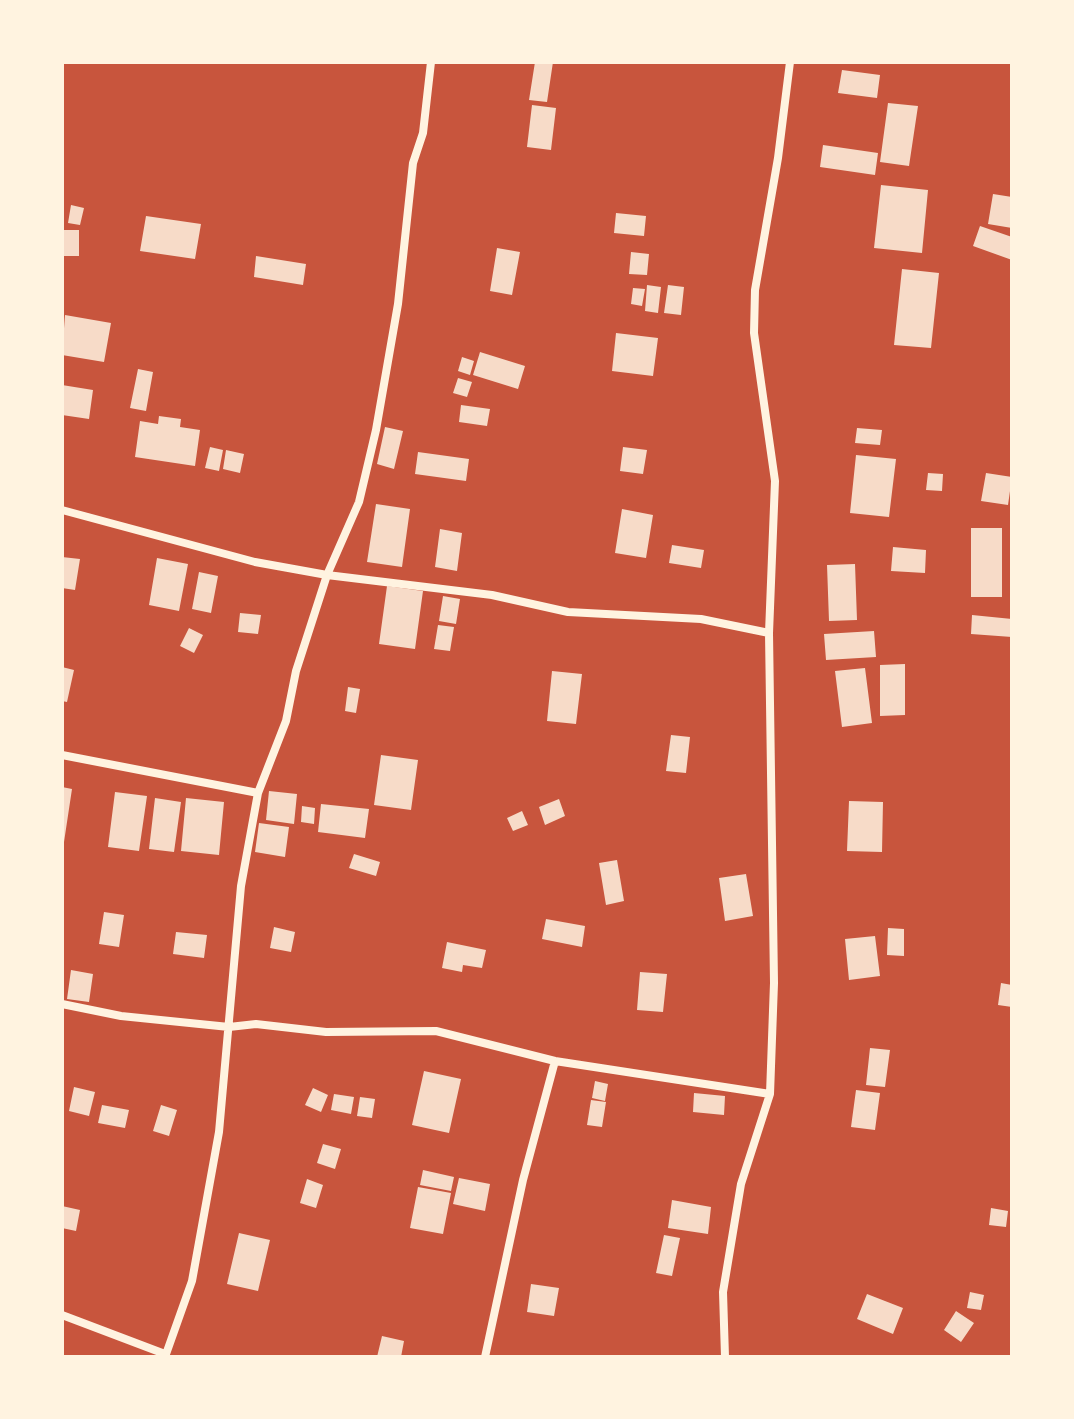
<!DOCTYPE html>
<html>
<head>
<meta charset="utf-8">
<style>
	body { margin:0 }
	#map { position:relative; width:1074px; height:1419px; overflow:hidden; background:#c8553d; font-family:"PT Sans",sans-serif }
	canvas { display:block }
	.frame { position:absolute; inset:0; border:64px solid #fff3e0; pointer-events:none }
</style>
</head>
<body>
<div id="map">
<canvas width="1074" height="1419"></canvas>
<div class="frame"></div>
</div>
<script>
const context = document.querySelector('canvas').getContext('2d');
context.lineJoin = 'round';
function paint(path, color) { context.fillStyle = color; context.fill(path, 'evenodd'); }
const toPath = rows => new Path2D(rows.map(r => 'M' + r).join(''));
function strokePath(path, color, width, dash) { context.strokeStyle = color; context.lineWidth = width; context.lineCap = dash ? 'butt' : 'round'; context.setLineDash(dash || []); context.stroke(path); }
const building = toPath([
	[535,62,553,62,547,102,529,100],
	[842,70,880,75,877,98,838,93],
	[888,103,918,106,909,166,880,162],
	[532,105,556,108,551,150,527,147],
	[823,145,878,153,875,175,820,167],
	[881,185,928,190,922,253,874,248],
	[993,194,1012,197,1012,228,988,224],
	[71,205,84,208,80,225,68,223],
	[616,213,646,216,644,236,614,233],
	[146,216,201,224,195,259,140,251],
	[980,226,1012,237,1012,260,973,246],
	[62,230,79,230,79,256,62,256],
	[497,248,520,252,512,295,490,291],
	[631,252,649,254,647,275,629,274],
	[256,256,306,264,303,285,254,277],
	[902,269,939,273,931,348,894,345],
	[647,285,661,287,658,313,645,311],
	[668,285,684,287,681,315,664,313],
	[633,288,645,289,642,306,631,304],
	[65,315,111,323,104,362,62,355],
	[616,333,658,338,653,376,612,371],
	[480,352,525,366,518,389,473,375],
	[462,357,474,361,470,375,458,371],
	[138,369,153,372,146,411,130,408],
	[458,378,472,382,467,397,453,393],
	[62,385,93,390,89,419,62,415],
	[461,405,490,409,487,426,459,422],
	[159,416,181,419,180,427,200,430,195,466,135,457,140,421,158,424],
	[385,427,403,431,394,469,377,464],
	[857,428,882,430,880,445,855,443],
	[210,447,223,450,219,471,205,468],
	[623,447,647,450,643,474,620,471],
	[226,450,244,454,240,473,223,469],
	[418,452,469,459,466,481,415,474],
	[856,455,896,459,889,517,850,513],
	[928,473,943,474,942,491,926,490],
	[986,473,1012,477,1008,505,981,501],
	[376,504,410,509,402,567,367,562],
	[622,509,653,515,646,558,615,553],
	[971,528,1002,528,1002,597,971,597],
	[440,529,462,533,457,571,435,567],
	[672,545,704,550,701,568,669,563],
	[893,547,926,550,925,573,891,571],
	[62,557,80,559,75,590,62,588],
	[157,558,188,564,179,611,149,605],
	[855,564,857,620,829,621,827,565],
	[199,572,218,576,211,613,192,609],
	[387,586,423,591,415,649,379,644],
	[443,596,460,599,456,624,439,621],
	[240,613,261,615,258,634,238,632],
	[972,615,1012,619,1012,637,971,634],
	[438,625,454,627,450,651,434,649],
	[189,628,203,635,194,653,180,646],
	[874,631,876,657,826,660,824,634],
	[905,664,905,715,880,716,880,665],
	[62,667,74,670,67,702,62,701],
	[865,668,872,723,842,727,835,671],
	[552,671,582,674,576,724,547,721],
	[348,687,360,689,356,713,345,711],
	[671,735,690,737,686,773,666,771],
	[381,755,418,760,411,810,374,805],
	[62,787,72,789,64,842,62,842],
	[269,791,297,794,294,824,266,820],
	[115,792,147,796,139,851,108,847],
	[155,798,181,802,174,852,149,849],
	[186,798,224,802,219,855,181,851],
	[559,799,565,816,545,825,539,807],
	[849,801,883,802,882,852,847,851],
	[321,804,369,809,365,838,318,832],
	[302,806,315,808,314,824,301,822],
	[522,811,528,825,513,831,507,818],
	[259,823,289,827,285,857,255,852],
	[354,854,380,862,376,876,349,868],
	[617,860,624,901,606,905,599,863],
	[746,874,753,916,725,921,719,878],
	[104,912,124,915,119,947,99,944],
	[546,919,585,926,582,947,542,939],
	[274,927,295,932,291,952,270,948],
	[888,928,904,929,904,956,887,955],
	[176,932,207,935,204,958,173,954],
	[875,936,880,976,849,980,845,939],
	[447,942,486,950,482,968,463,965,462,972,442,968],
	[71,970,93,974,89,1002,67,999],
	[640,972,667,974,663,1012,637,1010],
	[1001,983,1012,985,1012,1007,998,1005],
	[870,1048,890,1050,885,1087,866,1085],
	[424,1071,461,1079,449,1133,412,1125],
	[595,1081,608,1084,605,1101,592,1098],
	[74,1087,95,1092,89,1116,69,1111],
	[313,1088,328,1095,321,1112,305,1105],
	[856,1090,880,1093,875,1130,851,1127],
	[694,1093,725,1096,724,1115,693,1112],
	[334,1094,354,1097,351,1114,331,1110],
	[360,1097,375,1099,372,1118,357,1116],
	[591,1100,606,1102,602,1127,587,1125],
	[102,1105,129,1110,125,1128,98,1123],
	[161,1105,177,1110,169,1136,153,1131],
	[323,1144,341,1149,335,1169,317,1163],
	[423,1170,454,1177,451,1191,420,1185],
	[459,1178,490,1184,485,1211,453,1204],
	[307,1179,323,1185,316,1208,300,1203],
	[418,1187,451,1193,443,1234,410,1228],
	[672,1200,711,1207,708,1234,668,1228],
	[62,1206,80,1210,76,1231,62,1228],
	[991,1208,1008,1211,1006,1227,989,1225],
	[239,1233,270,1240,258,1291,227,1284],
	[664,1235,680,1238,672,1276,656,1273],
	[531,1284,559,1288,554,1316,527,1312],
	[970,1292,984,1295,981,1310,967,1308],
	[867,1294,903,1308,893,1334,857,1319],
	[956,1311,974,1323,961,1342,944,1330],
	[382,1336,404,1341,401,1357,377,1357]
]);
const minor = toPath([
	[62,510,255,562,327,575,492,595,568,612,701,619,769,633],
	[62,755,258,793],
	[62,1004,121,1016,229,1027,256,1024,326,1032,436,1031,555,1061,770,1094],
	[62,1315,165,1354],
	[165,1357,192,1281,219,1132,241,886,258,793,286,721,296,671,327,575,359,502,376,430,398,304,413,163,423,133,431,62],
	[485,1357,523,1180,555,1061],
	[725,1357,723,1292,741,1184,770,1094,774,983,769,633,775,481,754,333,755,290,778,158,790,62]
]);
paint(building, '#f7dbc8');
strokePath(minor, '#fff3e0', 8);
</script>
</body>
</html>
